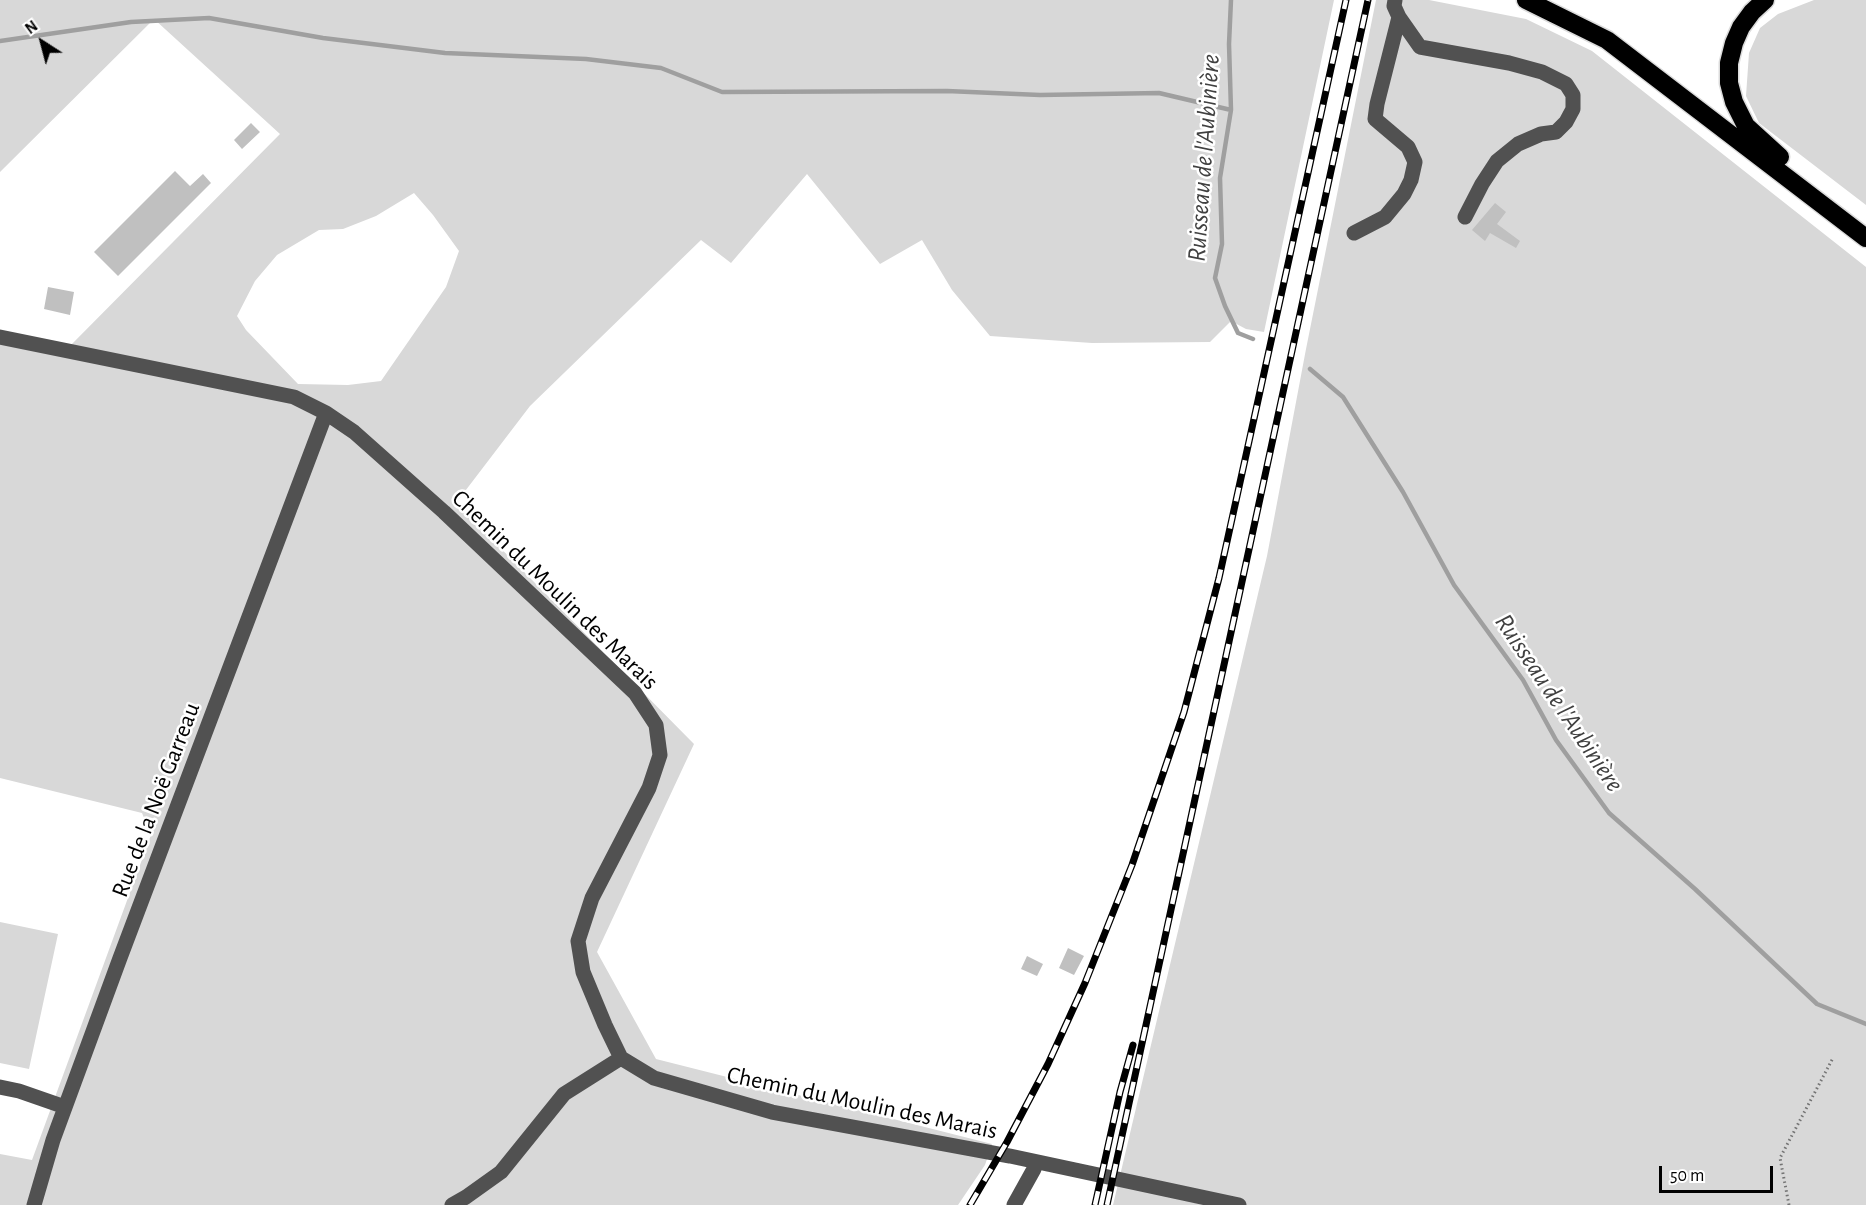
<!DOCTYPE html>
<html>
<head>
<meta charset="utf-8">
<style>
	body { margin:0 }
	#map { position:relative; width:1866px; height:1205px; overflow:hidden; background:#fff; font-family:"Alegreya Sans",sans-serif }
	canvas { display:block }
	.north { position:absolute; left:12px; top:12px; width:60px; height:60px; -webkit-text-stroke:4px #fff; paint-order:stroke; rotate:324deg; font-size:16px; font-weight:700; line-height:24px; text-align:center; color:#000 }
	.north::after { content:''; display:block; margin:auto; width:21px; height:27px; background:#000; clip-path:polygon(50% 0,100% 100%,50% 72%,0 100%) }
	.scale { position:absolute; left:1659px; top:1166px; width:114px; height:27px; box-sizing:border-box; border:3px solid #000; border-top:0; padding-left:8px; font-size:18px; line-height:21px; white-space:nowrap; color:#000; -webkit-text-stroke:4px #fff; paint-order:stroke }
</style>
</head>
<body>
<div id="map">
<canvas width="1866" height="1205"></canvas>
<div class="north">N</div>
<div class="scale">50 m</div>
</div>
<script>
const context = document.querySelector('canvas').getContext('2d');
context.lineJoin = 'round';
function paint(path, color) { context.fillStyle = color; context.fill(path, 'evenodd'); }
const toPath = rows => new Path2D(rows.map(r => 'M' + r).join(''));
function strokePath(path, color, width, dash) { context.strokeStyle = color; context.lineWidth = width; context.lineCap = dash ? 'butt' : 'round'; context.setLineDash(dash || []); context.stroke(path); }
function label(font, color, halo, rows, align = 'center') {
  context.font = font + ' "Alegreya Sans",sans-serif'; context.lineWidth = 5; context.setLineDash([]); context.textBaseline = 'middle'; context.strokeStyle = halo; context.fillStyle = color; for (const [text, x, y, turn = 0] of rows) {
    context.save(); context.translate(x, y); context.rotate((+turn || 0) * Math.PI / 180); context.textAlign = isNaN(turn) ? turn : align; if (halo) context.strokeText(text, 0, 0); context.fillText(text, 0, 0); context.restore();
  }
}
const green = toPath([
	[0,0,1334,0,1264,332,1246,329,1231,321,1210,342,1092,343,990,336,952,290,922,240,880,264,807,174,731,263,701,240,530,406,456,503,694,744,597,952,656,1059,992,1144,985,1165,958,1205,0,1205,0,1154,32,1160,151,835,142,813,0,778,0,337,66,350,280,134,154,19,0,172],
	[414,193,433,215,459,251,446,287,381,381,348,385,298,384,246,330,237,316,255,281,277,255,319,230,343,229,376,216],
	[1376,0,1429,0,1526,19,1592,51,1866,267,1866,1205,1113,1205,1267,556,1306,349],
	[1814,0,1866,0,1866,205,1759,123,1746,96,1749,53,1760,28,1778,14],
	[0,922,58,934,29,1069,0,1063]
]);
const stream = toPath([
	[1231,0,1229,44,1231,110,1220,178,1222,244,1215,278,1225,306,1238,333,1253,339],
	[0,41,131,22,209,18,323,38,445,53,586,59,661,68,722,92,947,91,1040,95,1159,93,1231,110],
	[1310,369,1343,397,1403,492,1454,585,1523,680,1556,740,1609,813,1695,889,1817,1004,1866,1024]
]);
const building = toPath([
	[251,123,260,132,242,149,234,140],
	[175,171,190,186,203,174,211,183,118,276,94,252],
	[1495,203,1506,212,1497,224,1520,241,1516,248,1490,233,1485,241,1472,230],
	[48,287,74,292,70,315,44,309],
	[1068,948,1084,956,1074,975,1059,968],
	[1027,956,1043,964,1037,976,1021,969]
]);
const path = toPath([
	[1789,1205,1780,1158,1833,1058]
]);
const minor = toPath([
	[1395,0,1394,6,1399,17,1420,47,1509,63,1542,72,1566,84,1573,95,1573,109,1566,122,1556,132,1541,134,1518,144,1497,161,1482,184,1465,217],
	[1354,233,1385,217,1404,194,1411,180,1415,162,1408,147,1375,119,1377,104,1399,17],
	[0,337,294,397,326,413,354,432,444,512,635,693,656,725,660,755,649,788,592,898,578,941,583,972,605,1025,621,1058,654,1078,772,1112,1010,1156,1239,1205],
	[0,1087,19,1091,65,1107],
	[34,1205,53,1140,120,958,326,413],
	[452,1205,466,1197,501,1172,564,1094,621,1058],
	[1014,1205,1034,1169,1035,1162]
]);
const highway = toPath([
	[1526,0,1607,40,1866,238],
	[1765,0,1752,12,1741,27,1734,43,1729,63,1729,83,1734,102,1746,126,1780,157]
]);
const rail = toPath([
	[970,1205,1007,1142,1048,1064,1085,983,1132,865,1184,712,1219,578,1346,0],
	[1095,1205,1120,1092,1133,1045],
	[1107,1205,1368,0]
]);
const streetNames = [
	["Chemin du Moulin des Marais",555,590,44],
	["Rue de la Noë Garreau",156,800,-69],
	["Chemin du Moulin des Marais",862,1103,12]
];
const waterNames = [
	["Ruisseau de l'Aubinière",1204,158,-86],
	["Ruisseau de l'Aubinière",1559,703,56]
];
paint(green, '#d8d8d8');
strokePath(stream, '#9f9f9f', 4.5);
paint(building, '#c0c0c0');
strokePath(highway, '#dbdbdb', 21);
strokePath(path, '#737373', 3, [1.5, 3]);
strokePath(minor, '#515151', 15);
strokePath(highway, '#000', 18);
strokePath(rail, '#000', 7);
strokePath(rail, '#fff', 4.5, [14]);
label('24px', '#000', '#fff', streetNames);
label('italic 26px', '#404040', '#fff', waterNames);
</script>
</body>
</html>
